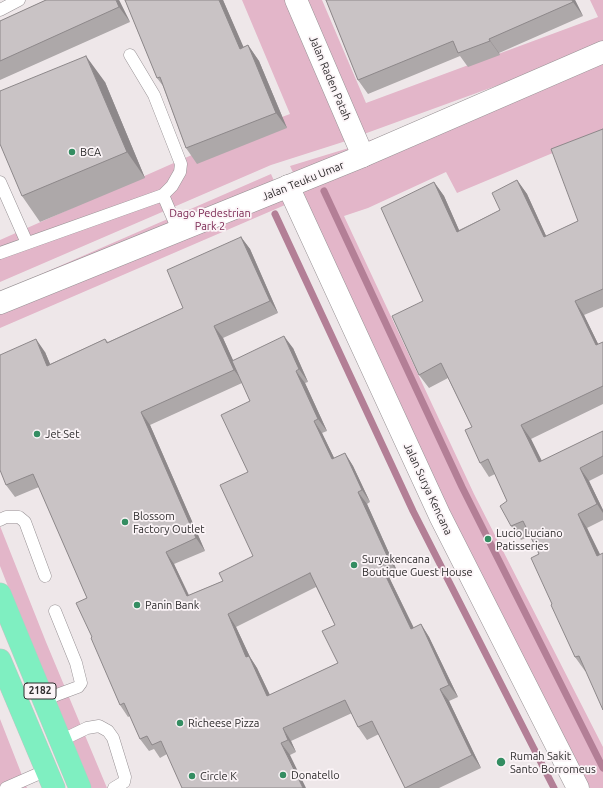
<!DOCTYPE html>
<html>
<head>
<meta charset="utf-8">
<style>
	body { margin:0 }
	canvas { display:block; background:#eee7e9 }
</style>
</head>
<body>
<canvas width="603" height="788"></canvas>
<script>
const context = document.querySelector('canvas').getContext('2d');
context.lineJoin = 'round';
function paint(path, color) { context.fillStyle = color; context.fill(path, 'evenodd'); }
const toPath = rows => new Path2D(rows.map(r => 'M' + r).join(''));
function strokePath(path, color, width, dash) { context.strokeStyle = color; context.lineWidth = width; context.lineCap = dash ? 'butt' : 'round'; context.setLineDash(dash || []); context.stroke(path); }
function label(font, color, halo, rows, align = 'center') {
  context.font = font + ' Ubuntu,sans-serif'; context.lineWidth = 3.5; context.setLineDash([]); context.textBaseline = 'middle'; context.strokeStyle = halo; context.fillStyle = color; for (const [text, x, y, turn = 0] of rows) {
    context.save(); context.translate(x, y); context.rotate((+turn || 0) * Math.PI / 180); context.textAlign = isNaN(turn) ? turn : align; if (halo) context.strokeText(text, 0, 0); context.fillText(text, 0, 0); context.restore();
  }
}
const green = toPath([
	[242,0,286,0,346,141,271,165,0,282,0,240,255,127,290,114],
	[295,0,322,0,366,103,598,17,590,0,603,0,603,47,353,138],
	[603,54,603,132,457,193,446,172,368,208,344,216,474,494,603,747,603,788,590,788,451,515,290,166,352,147],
	[271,174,285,205,0,328,0,292],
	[0,526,46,642,107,788,87,788,0,566],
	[0,719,27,788,0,788]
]);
const stream = toPath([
	[324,191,462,487,603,768],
	[275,214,413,511,554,788]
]);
const service = toPath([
	[0,10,19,0],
	[0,182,27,243],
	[163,195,178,230],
	[0,253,163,195,172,186,180,172,181,164,154,95,130,55],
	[0,520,6,517,19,517,25,522,45,576],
	[43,700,78,687,81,683,76,663,55,611],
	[60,741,87,728,99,726,108,731,113,738,125,777,124,782,114,788],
	[6,788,47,770]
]);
const minor = toPath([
	[296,0,363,156],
	[288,186,440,516,578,788]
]);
const tertiary = toPath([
	[0,303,363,156,603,52]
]);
const primary = toPath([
	[0,594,80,788],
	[0,660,54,788]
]);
const wall = toPath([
	[46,0,119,0,130,22,0,80,0,21],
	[125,0,223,0,243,47,248,45,259,61,287,128,197,164,186,148,163,86,157,78],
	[326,0,575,0,583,16,499,53,500,55,468,67,460,56,368,94,358,80],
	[105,82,145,178,40,222,22,196],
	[603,129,603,307,584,315,598,344,603,342,603,404,531,439,542,461,603,431,603,474,589,481,603,510,603,520,587,528,600,554,586,671,585,671,575,657,552,604,539,554,530,536,521,540,511,526,507,501,495,474,489,477,480,463,472,427,448,378,429,388,419,375,434,182,444,196,459,230,500,210,517,180,527,194,546,236,578,221],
	[241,237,250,249,278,313,223,338,233,361,293,348,308,382,305,383,327,431,322,433,334,458,345,453,353,466,370,502,367,504,398,573,389,577,414,628,421,624,429,637,458,697,449,701,481,768,439,788,405,788,379,734,367,740,358,727,352,713,291,741,296,752,290,755,167,754,160,758,154,749,149,751,140,739,130,716,128,717,120,705,92,637,87,598,39,487,15,497,6,485,45,352,50,364,105,339,108,342,183,308],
	[242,383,250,401,248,472,253,556,223,581,189,595,174,564,205,551,150,425],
	[316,587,335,625,338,663,270,695,257,668,250,657,236,627]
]);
const shadedWall = toPath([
	[116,0,119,0,130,22,119,7],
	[219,0,223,0,251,64,240,49],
	[572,0,575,0,583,16,573,2],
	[489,39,499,53,500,55,490,41],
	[248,45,259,61,287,128,276,113],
	[86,56,105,82,145,178,127,152],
	[517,180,527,194,553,251,544,237],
	[434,182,444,196,466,246,457,232],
	[241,237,250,249,278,313,270,301],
	[575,301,584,315,603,354,596,345],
	[214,326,223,338,243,382,234,370],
	[284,336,293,348,308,382,299,369],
	[36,339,45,352,56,378,47,366],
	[296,371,305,383,327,431,318,419],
	[141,412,150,425,205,551,196,538],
	[314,421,322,433,341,472,332,459],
	[521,425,531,439,549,476,539,462],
	[345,453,353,466,370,502,362,490],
	[580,468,589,481,603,510,603,513,597,504],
	[358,492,367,504,398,573,389,560],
	[578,514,587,528,603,561,597,556],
	[166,552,174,564,195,609,187,596],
	[380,564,389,577,420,641,411,629],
	[228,614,236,627,250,657,257,668,276,708,267,696,246,657],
	[421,624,429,637,458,697,449,685],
	[440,689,449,701,481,768,472,755],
	[283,728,291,741,296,752,288,740],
	[281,743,290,755,306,788,303,788]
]);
const building = toPath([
	[46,0,116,0,119,7,0,61,0,21,46,0],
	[125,0,219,0,240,49,248,45,276,113,186,148,160,77,157,78,125,0],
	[326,0,572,0,573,2,489,39,490,41,458,53,453,41,358,80,326,0],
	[86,56,127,152,22,196,0,144,0,91,86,56],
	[603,129,603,289,575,301,596,345,603,342,603,386,521,425,539,462,603,431,603,456,580,468,597,504,578,514,597,556,603,553,603,710,579,656,575,657,551,605,552,604,531,558,539,554,523,521,511,526,500,506,507,501,488,459,480,463,465,430,472,427,441,363,419,375,392,316,423,301,381,208,434,182,457,232,500,210,492,193,517,180,544,237,578,221,551,149,603,129],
	[241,237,270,301,214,326,234,370,141,412,196,538,166,552,187,596,223,581,219,573,253,556,220,485,248,472,221,415,250,401,232,361,284,336,299,369,296,371,318,419,314,421,332,459,345,453,362,490,358,492,389,560,380,564,411,629,421,624,449,685,440,689,472,755,405,788,372,721,358,727,345,700,283,728,288,740,281,743,303,788,182,788,161,741,152,745,147,736,140,739,124,703,120,705,91,638,92,637,76,603,87,598,33,474,6,485,0,470,0,355,36,339,47,366,105,339,107,343,183,308,167,270,241,237],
	[310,573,335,625,322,631,338,663,267,696,249,656,246,657,228,614,310,573]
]);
const markers = [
	[72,152,4,"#348d62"],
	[37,434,4,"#348d62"],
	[125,522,4,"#348d62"],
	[488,539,4,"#348d62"],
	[354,565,4,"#348d62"],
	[137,605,4,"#348d62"],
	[180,723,4,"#348d62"],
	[501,762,5,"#348d62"],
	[283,775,4,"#348d62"],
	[192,776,4,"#348d62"]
];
const shields = [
	[40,691,32]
];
const shieldNames = [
	["2182",40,691]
];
const streetNames = [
	["Jalan Raden Patah",330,78,67],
	["Jalan Teuku Umar",303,181,-22],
	["Jalan Surya Kencana",428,489,65]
];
const poiNames = [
	["BCA",80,152],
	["Jet Set",45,434],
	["Blossom",133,516],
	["Factory Outlet",133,529],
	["Lucio Luciano",496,533],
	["Patisseries",496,546],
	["Suryakencana",362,559],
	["Boutique Guest House",362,572],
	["Panin Bank",145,605],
	["Richeese Pizza",188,723],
	["Rumah Sakit",510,756],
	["Santo Borromeus",510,769],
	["Donatello",291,775],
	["Circle K",200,776]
];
const parkNames = [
	["Dago Pedestrian",210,213],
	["Park 2",210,226]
];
paint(green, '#e3b6c9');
strokePath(stream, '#b37f96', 7);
strokePath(service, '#989295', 13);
strokePath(minor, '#989295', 23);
strokePath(tertiary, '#989295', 23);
strokePath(primary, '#c4c4c4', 23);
strokePath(service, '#fff', 12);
strokePath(minor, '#fff', 22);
strokePath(tertiary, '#fff', 22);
strokePath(primary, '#7fefc1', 22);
paint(wall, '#ada8a9');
paint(shadedWall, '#8d888a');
paint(building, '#c9c3c5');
strokePath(building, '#8d888a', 1);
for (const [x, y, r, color] of markers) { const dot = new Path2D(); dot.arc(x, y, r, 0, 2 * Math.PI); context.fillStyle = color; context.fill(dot); strokePath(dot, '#fbf4f7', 1.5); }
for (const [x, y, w] of shields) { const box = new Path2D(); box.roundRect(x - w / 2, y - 8, w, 16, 3); context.fillStyle = '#fbf4f7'; context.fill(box); strokePath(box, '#2e2c2d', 1); }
label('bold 10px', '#2e2c2d', null, shieldNames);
label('11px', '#2e2c2d', '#fbf4f7', streetNames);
label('11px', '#2e2c2d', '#fbf4f7', poiNames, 'left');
label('11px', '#7c2954', '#fbf4f7', parkNames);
</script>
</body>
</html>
